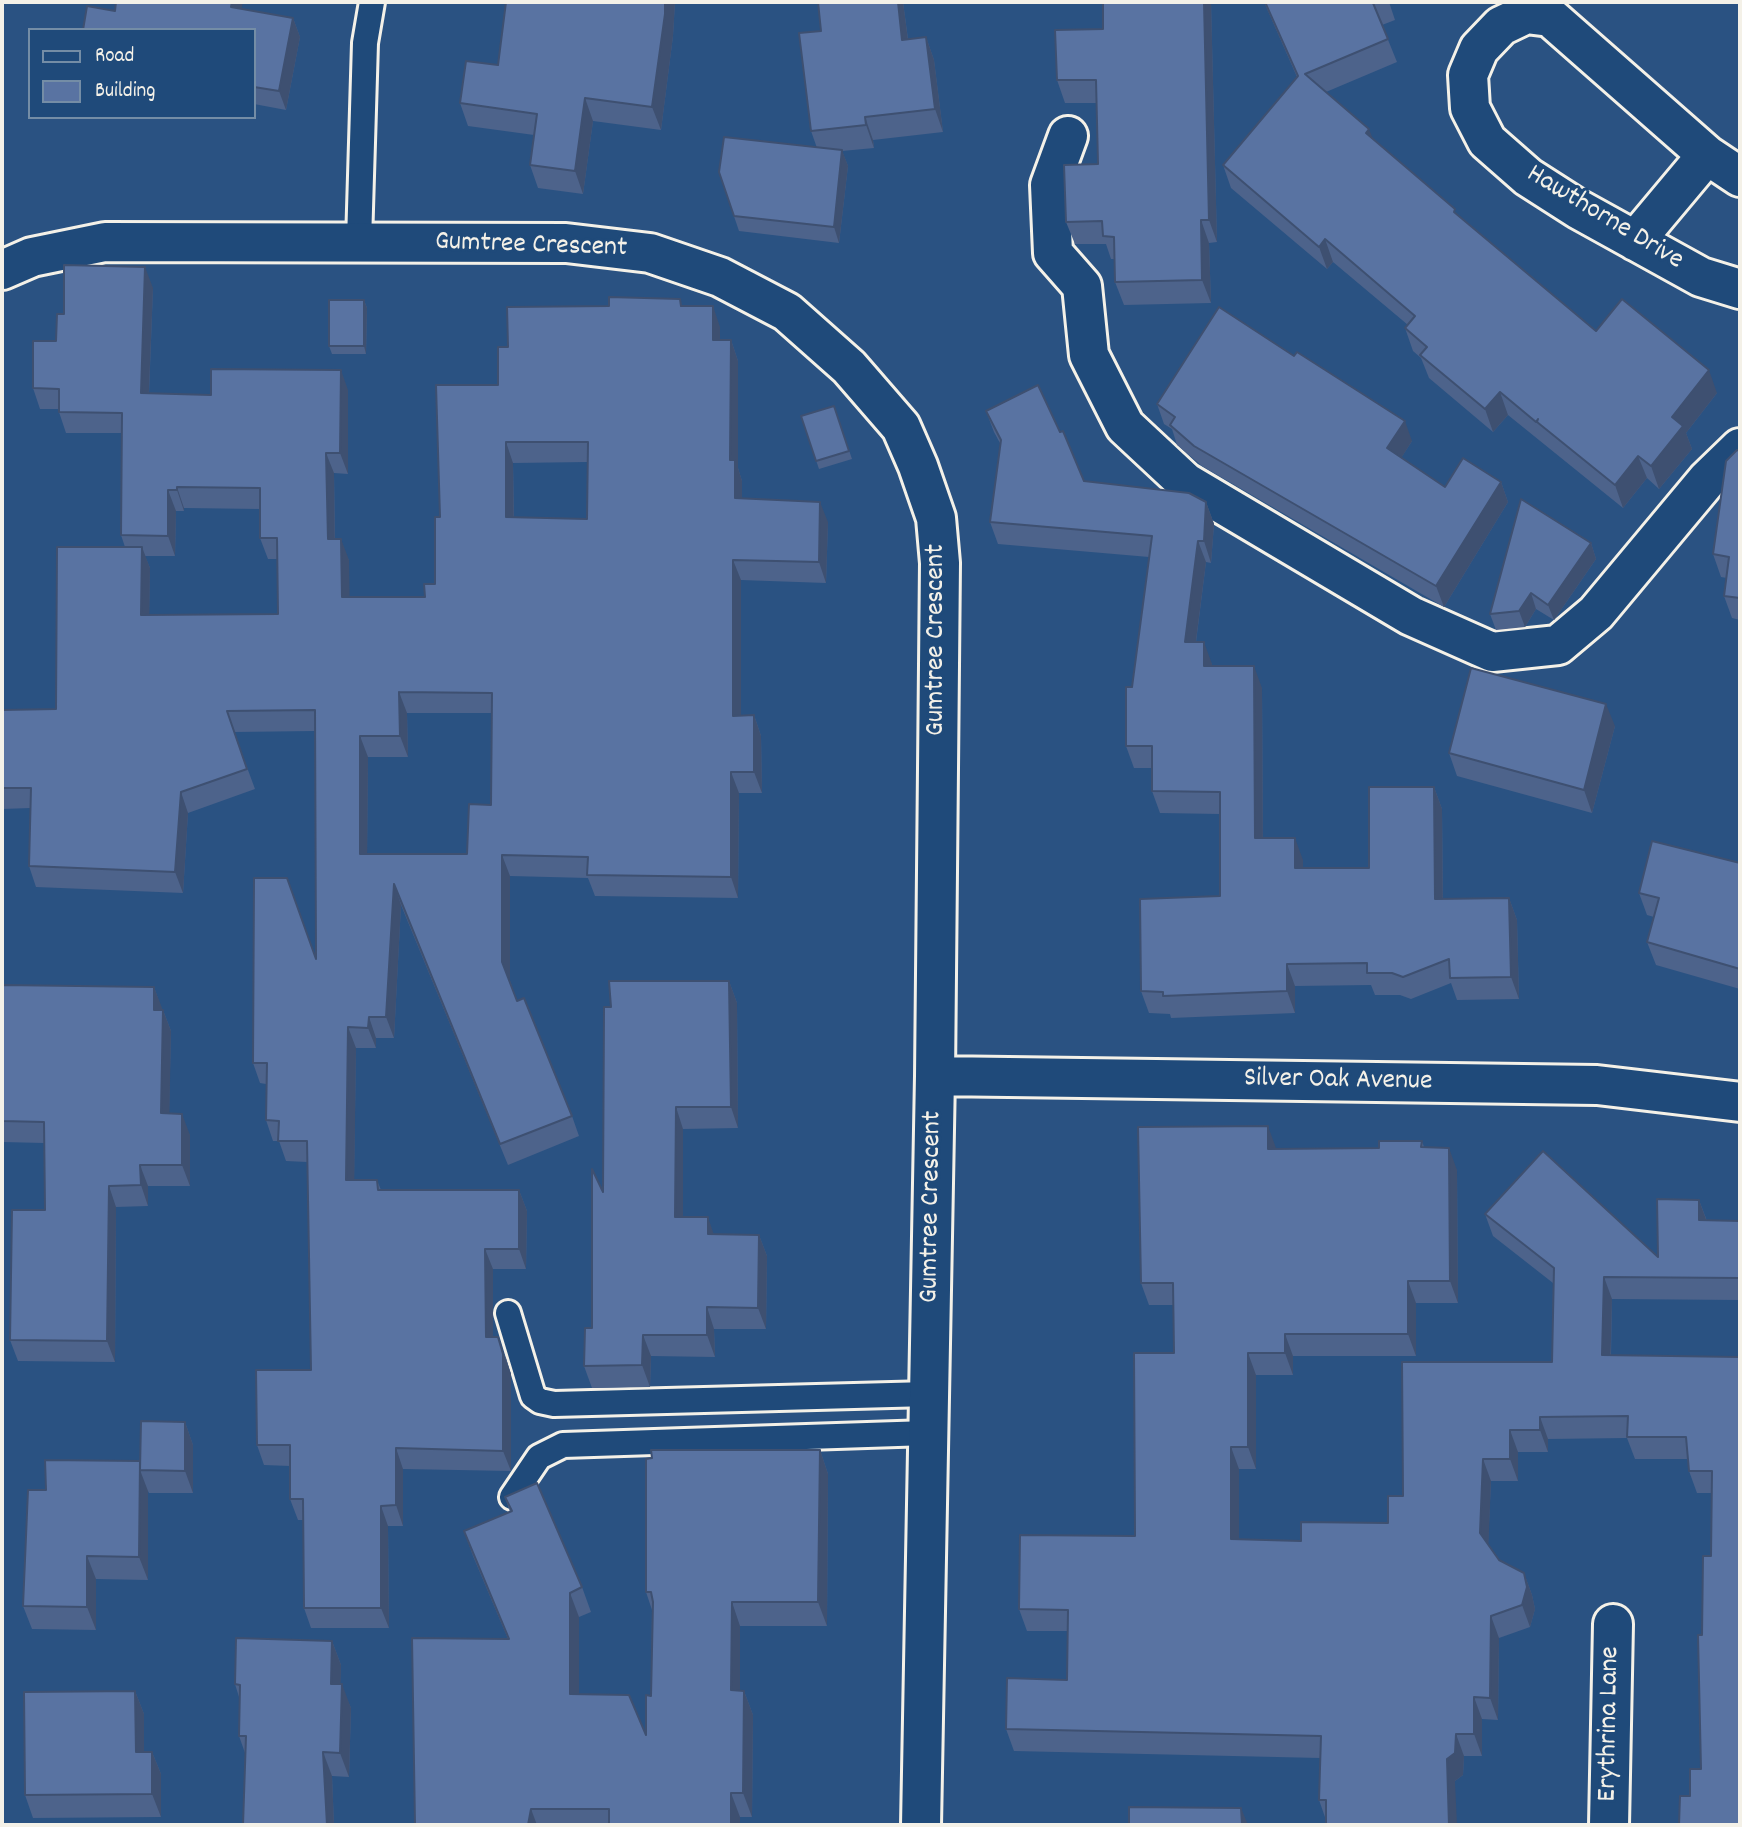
<!DOCTYPE html>
<html>
<head>
<meta charset="utf-8">
<style>
	body { margin:0 }
	#map { position:relative; width:1742px; height:1827px; overflow:hidden; background:#2a5282; font-family:Dekko,sans-serif }
	canvas { display:block }
	.frame { position:absolute; inset:0; border:4px solid #f4f1e8; pointer-events:none }
	.legend { position:absolute; left:28px; top:28px; width:228px; height:91px; box-sizing:border-box; background:#1f4a7a; border:2px solid #748da6; margin:0; padding:9px 12px; list-style:none; font-size:21px; color:#f4f1e8 }
	.legend li { display:flex; align-items:center; gap:14px; height:35px }
	.legend b { width:35px; border:2px solid #748da6 }
</style>
</head>
<body>
<div id="map">
<canvas width="1742" height="1827"></canvas>
<div class="frame"></div>
<ul class="legend">
<li><b style="height:9px;background:#1f4a7a"></b>Road</li>
<li><b style="height:19px;background:#5973a2"></b>Building</li>
</ul>
</div>
<script>
const context = document.querySelector('canvas').getContext('2d');
context.lineJoin = 'round';
const toPath = rows => new Path2D(rows.map(r => 'M' + r).join(''));
function strokePath(path, color, width, dash) { context.strokeStyle = color; context.lineWidth = width; context.lineCap = dash ? 'butt' : 'round'; context.setLineDash(dash || []); context.stroke(path); }
function paint(path, color) { context.fillStyle = color; context.fill(path, 'evenodd'); }
function label(font, color, halo, rows, align = 'center') {
  context.font = font + ' Dekko,sans-serif'; context.lineWidth = 6; context.setLineDash([]); context.textBaseline = 'middle'; context.strokeStyle = halo; context.fillStyle = color; for (const [text, x, y, turn = 0] of rows) {
    context.save(); context.translate(x, y); context.rotate((+turn || 0) * Math.PI / 180); context.textAlign = isNaN(turn) ? turn : align; if (halo) context.strokeText(text, 0, 0); context.fillText(text, 0, 0); context.restore();
  }
}
const service = toPath([
	[359,242,365,43,372,2],
	[508,1313,533,1396,540,1401,554,1404,929,1394],
	[512,1497,539,1457,563,1445,928,1433]
]);
const minor = toPath([
	[1068,136,1050,185,1053,253,1082,286,1089,355,1125,426,1185,482,1411,616,1492,652,1558,645,1596,613,1707,480,1740,448],
	[1740,177,1707,155,1550,17,1526,14,1501,26,1479,49,1468,75,1470,108,1487,141,1528,177,1578,209,1701,277,1740,289],
	[1635,241,1707,155],
	[2,270,32,257,105,242,566,243,650,253,720,277,787,312,849,367,901,427,918,466,936,518,940,563,935,1076,921,1825],
	[935,1076,1597,1085,1740,1102],
	[1609,1825,1613,1624]
]);
const wall = toPath([
	[506,2,675,2,673,36,661,130,593,121,583,194,538,188,530,165,534,135,468,126,460,103,498,65],
	[818,2,903,2,908,39,926,37,934,60,943,132,873,140,874,148,842,151,848,166,839,243,739,231,719,172,817,148,811,131,821,31],
	[1103,2,1211,2,1217,242,1209,243,1211,303,1124,305,1115,282,1115,259,1111,259,1106,244,1075,244,1066,222,1098,164,1096,103,1065,103,1057,80,1103,29],
	[1264,2,1389,2,1395,20,1382,25,1397,62,1326,92,1373,139,1457,215,1596,331,1717,393,1686,433,1692,449,1659,489,1647,478,1623,508,1508,415,1493,432,1429,378,1421,358,1413,351,1405,328,1408,325,1333,262,1327,269,1231,188,1223,165,1297,77],
	[241,9,293,18,300,37,286,110,254,104,254,30,115,11],
	[153,288,149,394,211,395,348,390,348,474,334,473,335,539,349,560,349,597,425,597,435,584,440,517,498,385,508,347,683,306,720,327,720,340,731,340,738,361,738,468,742,481,742,499,828,522,826,583,741,580,741,716,754,715,761,736,762,793,739,793,738,898,595,896,588,878,510,876,510,981,517,1001,572,1116,579,1136,508,1165,401,905,394,1038,376,1038,376,1048,356,1048,354,1180,377,1180,381,1190,519,1190,527,1211,526,1269,493,1269,493,1337,506,1358,511,1374,511,1471,403,1469,403,1526,388,1526,389,1628,311,1628,304,1608,303,1520,298,1520,290,1499,290,1466,264,1465,257,1445,311,1370,307,1162,286,1161,279,1141,273,1141,266,1120,266,1084,260,1083,253,1063,316,959,315,731,234,732,255,789,188,813,183,893,36,887,29,866,31,808,2,809,2,710,56,709,125,547,121,535,122,433,66,433,59,412,59,409,40,409,33,388,56,341,64,314],
	[588,462,587,519,514,517,513,463],
	[184,508,260,509,260,538,268,559,278,559,278,614,149,615,150,568,145,556,175,556,176,511,184,511],
	[407,713,492,713,491,805,467,854,367,854,368,757,408,757],
	[364,300,367,308,366,354,332,354,329,346],
	[1157,404,1412,441,1401,458,1445,487,1501,482,1508,502,1444,607,1202,466,1177,445,1172,429,1164,424],
	[834,406,852,459,819,469,801,416],
	[986,411,1060,432,1084,481,1206,502,1214,524,1211,563,1206,562,1196,642,1212,664,1212,666,1262,688,1263,838,1303,860,1303,868,1369,868,1434,787,1442,809,1443,899,1509,898,1517,920,1519,999,1457,1000,1451,983,1411,999,1400,995,1375,995,1371,985,1295,986,1295,1013,1171,1018,1170,1014,1149,1013,1141,991,1220,896,1220,814,1160,813,1152,791,1152,768,1134,768,1126,746,1132,687,1149,557,998,544,990,522,1001,445,994,432],
	[1740,451,1740,620,1732,618,1724,596,1727,578,1721,577,1713,554],
	[1591,543,1596,559,1554,620,1536,609,1525,627,1496,630,1490,614],
	[1615,726,1592,813,1457,776,1449,753],
	[1740,863,1740,989,1656,965,1647,942,1654,917,1647,915,1639,893],
	[729,981,737,1003,738,1128,683,1129,683,1217,714,1234,759,1235,767,1256,766,1329,714,1329,715,1357,651,1356,650,1387,592,1388,584,1366,592,1328,603,1192,611,1007],
	[2,985,154,987,162,1010,163,1010,171,1031,169,1113,190,1135,190,1186,148,1186,148,1206,116,1207,115,1362,18,1361,10,1340,45,1210,44,1143,2,1142],
	[1422,1141,1424,1147,1457,1170,1458,1303,1416,1303,1416,1356,1293,1356,1293,1375,1256,1375,1256,1469,1239,1469,1239,1539,1301,1541,1388,1523,1403,1496,1552,1362,1553,1283,1493,1236,1485,1214,1658,1257,1699,1200,1707,1221,1740,1221,1740,1300,1612,1299,1611,1355,1740,1357,1740,1825,1690,1796,1701,1769,1702,1635,1711,1556,1712,1493,1697,1493,1689,1471,1688,1459,1635,1459,1627,1438,1548,1439,1548,1452,1518,1452,1518,1481,1491,1481,1488,1545,1499,1560,1524,1573,1532,1595,1535,1609,1530,1627,1499,1638,1498,1720,1482,1719,1482,1756,1464,1756,1463,1775,1455,1781,1326,1820,1319,1800,1320,1758,1014,1751,1006,1729,1067,1680,1068,1631,1027,1631,1019,1609,1135,1536,1174,1353,1174,1305,1149,1305,1141,1283,1276,1149,1379,1148],
	[185,1422,193,1445,193,1493,149,1493,148,1491,148,1580,96,1579,96,1630,32,1629,23,1606,46,1490,140,1461],
	[820,1450,828,1474,827,1626,740,1626,740,1691,744,1691,753,1715,752,1817,740,1817,740,1825,413,1825,415,1825,508,1639,473,1556,464,1531,510,1512,505,1497,582,1587,591,1612,579,1617,579,1694,646,1735,651,1696,652,1610,646,1592],
	[332,1641,341,1665,340,1684,351,1708,349,1777,332,1776,334,1825,243,1825,245,1753,239,1736,239,1697,235,1684],
	[135,1691,144,1714,144,1752,152,1752,161,1774,161,1817,33,1818,25,1795]
]);
const shadedWall = toPath([
	[232,2,243,2,238,26,231,7],
	[665,2,675,2,673,36,661,130,652,107],
	[898,2,903,2,911,63,902,40],
	[1204,2,1211,2,1217,242,1209,220],
	[293,18,300,37,286,110,279,91],
	[926,37,934,60,943,132,935,109],
	[585,98,593,121,583,194,575,171],
	[865,117,873,140,874,148,866,125],
	[1369,129,1378,152,1366,133],
	[842,150,848,166,839,243,834,227],
	[1201,220,1209,243,1211,303,1202,280],
	[1325,239,1333,262,1327,269,1319,247],
	[145,267,153,288,148,414,141,393],
	[364,300,367,308,366,354,364,346],
	[713,306,720,327,720,361,713,340],
	[731,340,738,361,738,468,742,481,742,519,735,498,730,460],
	[341,370,348,390,348,474,340,453],
	[1709,370,1717,393,1686,433,1692,449,1659,489,1651,466,1672,417],
	[1500,392,1508,415,1493,432,1485,409],
	[1405,421,1412,441,1395,468,1387,448],
	[506,442,513,463,514,538,506,517],
	[326,453,334,473,335,560,328,539],
	[1638,456,1647,478,1623,508,1615,485],
	[1501,482,1508,502,1444,607,1436,586],
	[177,487,184,508,184,511,177,490],
	[168,490,176,511,175,556,168,536],
	[820,502,828,522,826,583,819,562],
	[1206,502,1214,524,1211,563,1204,541],
	[341,539,349,560,350,617,342,597],
	[1198,541,1206,562,1193,664,1185,642],
	[1591,543,1596,559,1554,620,1548,605],
	[142,547,150,568,149,636,141,615],
	[733,560,741,580,741,736,733,716],
	[1531,593,1536,609,1525,627,1519,611],
	[1204,642,1212,664,1212,688,1204,666],
	[1254,666,1262,688,1263,860,1255,838],
	[399,692,407,713,408,757,400,736],
	[1606,704,1615,726,1592,813,1584,790],
	[754,715,761,736,762,793,754,772],
	[360,736,368,757,367,875,360,854],
	[731,772,739,793,738,898,731,877],
	[1434,787,1442,809,1443,921,1435,899],
	[181,792,188,813,183,893,175,872],
	[1295,838,1303,860,1303,890,1295,868],
	[502,855,510,876,510,983,502,962],
	[394,884,401,905,394,1038,386,1017],
	[1509,898,1517,920,1519,999,1511,977],
	[1287,964,1295,986,1295,1013,1287,991],
	[729,981,737,1003,738,1128,731,1107],
	[154,987,162,1008,162,1031,154,1010],
	[163,1010,171,1031,169,1134,161,1113],
	[369,1017,376,1038,376,1048,368,1028],
	[348,1027,356,1048,354,1201,346,1180],
	[676,1107,683,1129,683,1238,675,1217],
	[182,1114,190,1135,190,1186,182,1165],
	[1268,1126,1276,1148,1276,1171,1268,1149],
	[1449,1148,1457,1170,1458,1303,1450,1281],
	[140,1165,148,1186,148,1206,141,1185],
	[109,1186,116,1207,115,1362,107,1341],
	[519,1190,527,1211,526,1269,519,1249],
	[1699,1200,1707,1222,1699,1220],
	[708,1217,715,1238,708,1234],
	[759,1235,767,1256,766,1329,758,1308],
	[485,1249,493,1269,493,1358,486,1337],
	[1604,1277,1612,1299,1610,1377,1602,1355],
	[1408,1281,1416,1303,1416,1356,1408,1334],
	[707,1307,714,1329,715,1357,707,1335],
	[1285,1334,1293,1356,1293,1375,1285,1353],
	[643,1335,651,1356,650,1387,642,1365],
	[498,1337,511,1374,511,1471,503,1451],
	[1248,1353,1256,1375,1256,1469,1248,1447],
	[1540,1417,1548,1439,1548,1452,1540,1430],
	[185,1422,193,1445,193,1493,185,1471],
	[1510,1430,1518,1452,1518,1481,1510,1459],
	[1231,1447,1239,1469,1239,1561,1231,1539],
	[396,1448,403,1469,403,1526,396,1505],
	[820,1450,828,1474,827,1626,818,1602],
	[1483,1459,1491,1481,1488,1555,1480,1533],
	[140,1461,140,1470,148,1491,148,1580,139,1557],
	[381,1506,388,1526,389,1628,381,1608],
	[87,1556,96,1579,96,1630,87,1607],
	[1524,1573,1532,1595,1535,1609,1530,1627,1522,1605],
	[570,1593,579,1617,579,1718,570,1694],
	[732,1602,740,1626,740,1715,731,1690],
	[1491,1616,1499,1638,1498,1720,1490,1698],
	[332,1641,341,1665,340,1708,331,1684],
	[342,1684,351,1708,349,1777,340,1753],
	[135,1691,144,1714,144,1774,136,1752],
	[744,1691,753,1715,752,1817,743,1793],
	[1474,1697,1482,1719,1482,1756,1474,1734],
	[1456,1734,1464,1756,1463,1775,1455,1781,1457,1825,1449,1825,1447,1759],
	[152,1752,161,1774,161,1817,152,1794],
	[323,1752,332,1776,334,1825,327,1825],
	[731,1793,740,1817,740,1825,731,1825],
	[1241,1808,1248,1825,1242,1825],
	[531,1809,537,1825,528,1825]
]);
const building = toPath([
	[116,2,232,2,231,7,293,18,279,91,254,87,254,30,83,30,87,6,115,11,116,2],
	[506,2,665,2,665,14,652,107,585,98,575,171,530,165,537,114,460,103,466,61,498,65,506,2],
	[818,2,898,2,902,40,926,37,935,109,865,117,866,125,811,131,799,33,821,31,818,2],
	[1103,2,1204,2,1209,220,1201,220,1202,280,1115,282,1114,237,1103,236,1102,221,1066,222,1064,165,1098,164,1096,80,1057,80,1055,30,1103,29,1103,2],
	[1265,2,1376,2,1373,3,1388,39,1305,74,1369,129,1366,133,1455,209,1454,212,1596,331,1622,299,1709,370,1672,417,1683,426,1651,466,1638,456,1615,485,1537,422,1538,419,1536,422,1500,392,1485,409,1420,355,1427,347,1405,328,1415,316,1325,239,1319,247,1223,165,1298,76,1265,2],
	[724,137,842,150,834,227,734,216,719,172,724,137],
	[64,265,145,267,141,393,211,395,211,369,341,370,340,453,326,453,328,539,341,539,342,597,425,597,424,584,435,584,435,517,440,517,436,385,498,385,498,347,508,347,507,307,609,306,609,297,680,299,681,306,713,306,713,340,731,340,730,460,735,460,735,498,820,502,819,562,733,560,733,716,754,715,754,772,731,772,731,877,587,875,588,857,502,855,502,962,517,1001,524,998,572,1116,500,1144,394,884,386,1017,369,1017,368,1028,348,1027,346,1180,377,1180,378,1190,519,1190,519,1249,485,1249,486,1337,498,1337,503,1354,503,1451,396,1448,396,1505,381,1506,381,1608,304,1608,303,1499,290,1499,290,1445,257,1445,256,1370,311,1370,307,1141,278,1141,279,1121,266,1120,267,1063,253,1063,254,878,287,878,316,959,315,710,227,711,247,769,181,792,175,872,29,866,31,788,2,788,2,710,56,709,57,547,142,547,141,615,278,614,277,538,260,538,260,488,177,487,177,490,168,490,168,536,121,535,122,413,59,412,59,389,33,388,33,341,56,341,57,314,64,314,64,265],
	[506,442,588,442,587,519,506,517,506,442],
	[399,692,492,693,491,805,469,804,467,854,360,854,360,736,400,736,399,692],
	[329,300,364,300,364,346,329,346,329,300],
	[1219,307,1294,356,1297,352,1405,421,1387,448,1445,487,1463,458,1501,482,1436,586,1194,446,1170,425,1175,417,1157,404,1219,307],
	[1038,385,1060,432,1063,431,1084,481,1189,493,1206,502,1204,541,1198,541,1185,642,1204,642,1204,666,1254,666,1255,838,1295,838,1295,868,1369,868,1369,787,1434,787,1435,899,1509,898,1511,977,1450,978,1449,959,1403,977,1392,973,1367,973,1367,963,1287,964,1287,991,1163,996,1163,992,1141,991,1140,899,1220,896,1220,792,1152,791,1152,746,1126,746,1126,687,1132,687,1152,536,990,522,1001,440,986,411,1038,385],
	[834,406,849,451,816,461,801,416,834,406],
	[1737,450,1740,451,1740,598,1724,596,1729,557,1713,554,1726,461,1737,450],
	[1521,499,1591,543,1548,605,1531,593,1519,611,1490,614,1521,499],
	[1471,668,1606,704,1584,790,1449,753,1471,668],
	[1652,841,1740,863,1740,969,1647,942,1659,898,1639,893,1652,841],
	[609,981,729,981,731,1107,676,1107,675,1217,708,1217,708,1234,759,1235,758,1308,707,1307,707,1335,643,1335,642,1365,584,1366,585,1328,592,1328,592,1169,603,1192,604,1007,611,1007,609,981],
	[2,985,154,987,154,1010,163,1010,161,1113,182,1114,182,1165,140,1165,141,1185,109,1186,107,1341,10,1340,12,1210,45,1210,44,1122,2,1121,2,985],
	[1268,1126,1268,1149,1379,1148,1379,1141,1422,1141,1421,1147,1449,1148,1450,1281,1408,1281,1408,1334,1285,1334,1285,1353,1248,1353,1248,1447,1231,1447,1231,1539,1301,1541,1301,1522,1388,1523,1388,1496,1403,1496,1402,1362,1552,1362,1554,1268,1485,1214,1543,1151,1658,1257,1657,1199,1699,1200,1699,1220,1740,1221,1740,1278,1604,1277,1602,1355,1740,1357,1740,1825,1679,1825,1680,1796,1690,1796,1690,1769,1701,1769,1698,1635,1702,1635,1703,1556,1711,1556,1712,1471,1689,1471,1686,1437,1627,1437,1628,1416,1540,1417,1540,1430,1510,1430,1510,1459,1483,1459,1480,1533,1499,1560,1524,1573,1527,1587,1522,1605,1491,1616,1490,1698,1474,1697,1474,1734,1456,1734,1455,1753,1447,1759,1449,1825,1326,1825,1326,1800,1319,1800,1321,1736,1006,1729,1007,1678,1067,1680,1068,1610,1019,1609,1020,1535,1135,1536,1134,1353,1174,1353,1173,1283,1141,1283,1138,1127,1268,1126],
	[141,1421,185,1422,185,1471,140,1470,141,1421],
	[651,1450,820,1450,818,1602,732,1602,731,1690,744,1691,743,1793,731,1793,731,1825,609,1825,609,1809,531,1809,528,1825,413,1825,415,1825,412,1638,509,1639,464,1531,512,1511,505,1497,537,1483,582,1587,570,1593,570,1694,629,1695,646,1735,646,1695,651,1696,653,1602,651,1592,646,1592,646,1459,652,1458,651,1450],
	[45,1460,140,1461,139,1557,87,1556,87,1607,23,1606,28,1490,46,1490,45,1460],
	[236,1638,332,1641,331,1684,342,1684,340,1753,323,1752,327,1825,243,1825,246,1736,239,1736,240,1685,235,1684,236,1638],
	[135,1691,136,1752,152,1752,152,1794,25,1795,24,1692,135,1691],
	[1129,1807,1241,1808,1242,1825,1129,1825,1129,1807]
]);
const streetNames = [
	["Hawthorne Drive",1604,219,31],
	["Gumtree Crescent",531,247,2],
	["Gumtree Crescent",938,640,-90],
	["Silver Oak Avenue",1338,1082,1],
	["Gumtree Crescent",933,1207,-89],
	["Erythrina Lane",1611,1724,-89]
];
strokePath(service, '#f4f1e8', 30);
strokePath(minor, '#f4f1e8', 44);
strokePath(service, '#1f4a7a', 24);
strokePath(minor, '#1f4a7a', 38);
paint(wall, '#4d638b');
paint(shadedWall, '#3e5071');
paint(building, '#5973a2');
strokePath(building, '#3e5071', 2);
label('28px', '#f4f1e8', '#1f4a7a', streetNames);
</script>
</body>
</html>
